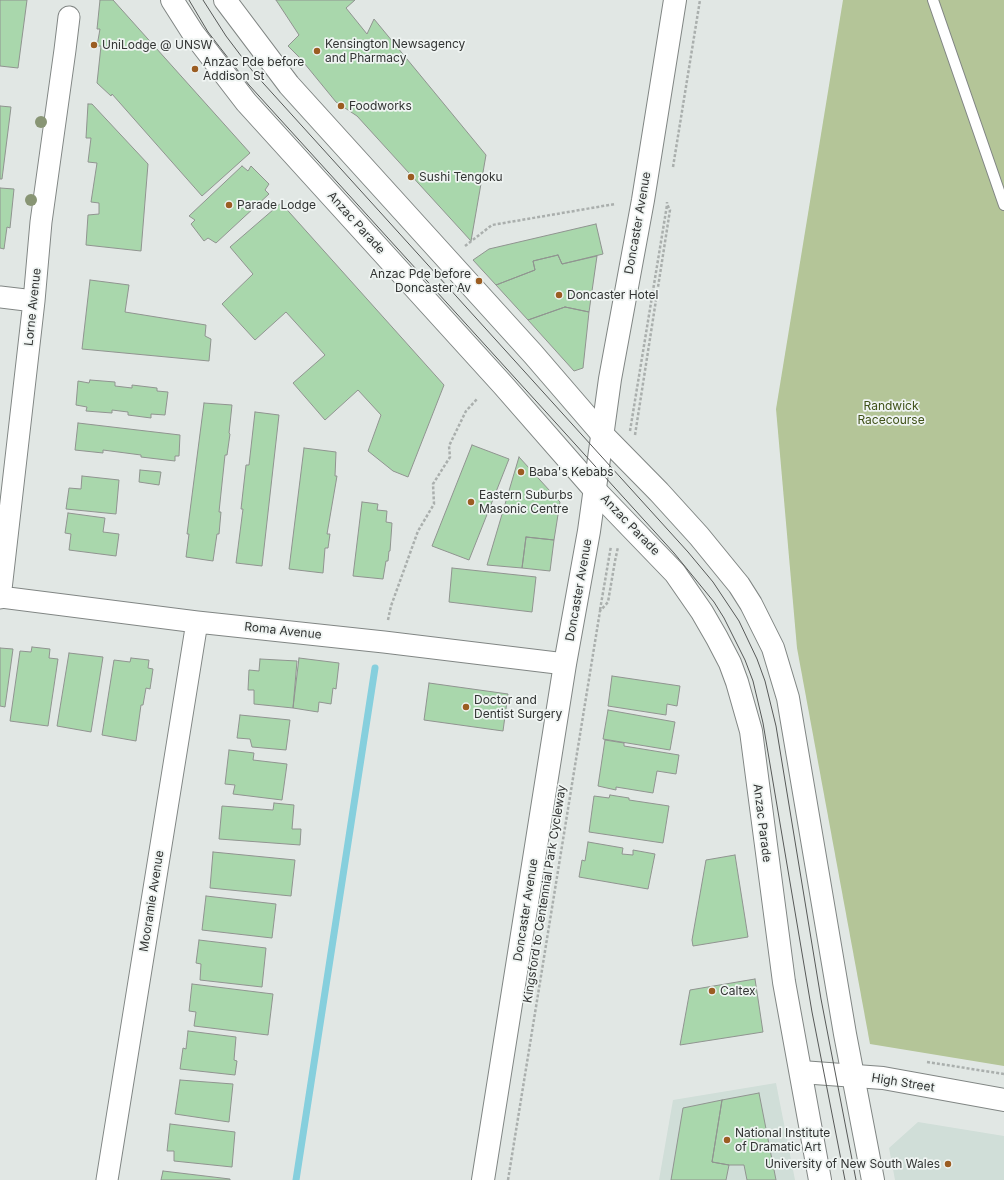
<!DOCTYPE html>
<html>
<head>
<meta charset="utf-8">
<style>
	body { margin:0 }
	canvas { display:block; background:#e1e7e4 }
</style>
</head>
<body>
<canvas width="1004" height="1180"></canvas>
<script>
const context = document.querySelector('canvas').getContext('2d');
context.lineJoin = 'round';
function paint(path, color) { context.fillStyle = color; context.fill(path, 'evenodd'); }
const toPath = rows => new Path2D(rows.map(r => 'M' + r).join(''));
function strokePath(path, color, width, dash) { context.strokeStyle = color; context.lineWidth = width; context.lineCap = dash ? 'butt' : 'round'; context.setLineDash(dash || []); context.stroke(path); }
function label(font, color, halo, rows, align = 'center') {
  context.font = font + ' Inter,sans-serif'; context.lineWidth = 3.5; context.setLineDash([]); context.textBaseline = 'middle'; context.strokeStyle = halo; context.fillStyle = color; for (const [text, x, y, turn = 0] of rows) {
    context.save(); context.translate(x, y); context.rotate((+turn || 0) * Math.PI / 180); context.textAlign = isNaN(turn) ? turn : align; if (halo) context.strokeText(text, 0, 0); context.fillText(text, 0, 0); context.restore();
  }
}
const built = toPath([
	[776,1083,795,1180,659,1180,673,1100],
	[918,1122,1004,1136,1004,1180,895,1180,889,1148]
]);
const green = toPath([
	[843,0,1004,0,1004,1066,870,1044,797,648,776,409]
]);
const stream = toPath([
	[296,1180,375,668]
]);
const building = toPath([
	[0,0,27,0,18,68,0,66,0,0],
	[100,0,113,0,250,153,202,196,112,94,111,96,97,83,101,46,97,46,100,29,97,29,100,0],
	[276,0,355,0,346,8,367,34,374,19,486,155,471,241,357,116,336,102,300,58,288,46,299,35,276,0],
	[88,104,92,104,148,164,141,251,86,245,88,215,99,214,99,203,91,202,97,163,88,162,91,138,86,138,88,104],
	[0,106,11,107,2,179,0,179,0,106],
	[242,166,248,171,251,166,269,184,265,190,269,194,216,243,208,238,204,241,191,224,195,220,189,216,242,166],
	[0,188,14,189,10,228,7,227,4,249,0,248,0,188],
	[281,203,444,385,408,477,393,471,368,451,381,415,358,390,325,420,293,383,325,355,286,312,255,340,222,304,253,274,230,247,281,203],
	[596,224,603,254,562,264,558,255,533,261,535,270,496,285,473,260,489,249,596,224],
	[558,255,562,264,597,256,589,312,565,307,528,320,496,285,535,270,533,261,558,255],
	[90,280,129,285,125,312,206,325,205,336,211,339,209,361,82,349,90,280],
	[565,307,589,312,583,368,574,371,528,320,565,307],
	[90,380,115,382,115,386,132,388,132,385,157,388,157,391,168,392,165,415,151,414,151,418,128,415,128,412,112,410,112,413,86,411,87,407,76,405,78,381,89,383,90,380],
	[204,403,232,405,229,433,230,434,227,455,225,455,219,512,221,512,219,534,217,534,213,561,186,557,189,534,187,534,204,403],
	[255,412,279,415,262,566,236,563,243,509,241,509,246,465,249,465,255,412],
	[78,423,180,435,179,456,175,456,175,461,141,457,141,455,103,450,103,453,75,450,78,423],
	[472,445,509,459,469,560,432,546,472,445],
	[304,448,336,452,335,476,337,476,327,534,330,534,328,548,325,548,323,573,289,569,304,448],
	[519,457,560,502,554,540,526,537,522,568,487,565,519,457],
	[140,470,161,472,159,485,139,482,140,470],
	[82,476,119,480,116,514,66,509,69,488,81,489,82,476],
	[362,502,378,504,377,510,387,511,386,522,392,523,390,551,389,551,388,561,386,561,383,579,353,576,362,502],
	[68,513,105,518,103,532,119,534,116,556,69,550,71,534,65,533,68,513],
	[526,537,554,540,550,571,522,568,526,537],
	[452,568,536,577,532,612,449,602,452,568],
	[32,647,50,649,49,658,58,659,48,726,10,721,20,651,31,652,32,647],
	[0,648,13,649,5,707,0,706,0,648],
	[69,653,103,657,91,732,57,726,69,653],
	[131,658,149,660,148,668,153,669,150,689,146,688,143,705,141,705,136,741,102,735,114,660,130,662,131,658],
	[299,658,339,663,336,689,333,688,331,704,319,702,318,712,293,708,299,658],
	[260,659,297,661,293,708,254,704,254,690,248,690,249,670,259,671,260,659],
	[612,676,680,686,677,706,667,704,666,715,608,706,612,676],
	[429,683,508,694,503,731,424,720,429,683],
	[608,710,675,722,670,750,603,739,608,710],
	[240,715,290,720,286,750,252,747,250,739,237,738,240,715],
	[605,740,624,743,624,746,679,755,676,774,657,771,653,793,616,787,616,790,598,786,605,740],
	[229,750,254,753,253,760,287,764,282,800,233,794,235,785,225,784,229,750],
	[610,795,629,798,629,800,669,806,663,843,589,832,594,796,609,798,610,795],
	[274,803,294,805,292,829,301,829,300,845,219,839,222,806,273,810,274,803],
	[588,842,623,848,622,854,633,855,633,850,655,854,648,889,579,877,582,860,585,861,588,842],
	[213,852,295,860,291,896,210,888,213,852],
	[735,855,748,937,693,946,692,940,706,860,735,855],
	[206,896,276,904,272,938,202,930,206,896],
	[199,940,266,948,262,987,200,980,201,964,196,963,199,940],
	[755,979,763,1032,680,1045,690,990,755,979],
	[192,984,273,994,268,1035,194,1026,196,1012,189,1011,192,984],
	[188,1031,236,1037,234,1060,237,1061,235,1075,180,1069,183,1048,186,1049,188,1031],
	[180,1080,233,1084,229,1122,175,1114,180,1080],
	[759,1093,776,1180,747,1180,744,1165,729,1165,712,1162,722,1100,759,1093],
	[722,1100,712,1162,729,1165,726,1180,671,1180,683,1108,722,1100],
	[170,1124,235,1132,232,1167,174,1161,174,1151,167,1151,170,1124],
	[163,1171,230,1179,230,1180,161,1180,163,1171]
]);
const path = toPath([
	[673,167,700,0],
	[465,246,492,225,615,204],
	[630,431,667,205],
	[635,435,670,210,667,204,667,202],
	[600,610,611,546],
	[388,620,391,606,418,531,434,504,433,484,450,457,449,446,466,411,478,398],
	[927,1062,1004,1074],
	[508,1180,600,611,608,602,615,561,618,547]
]);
const lane = toPath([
	[933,0,1004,205]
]);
const street = toPath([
	[0,297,34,301],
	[0,597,197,622,384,642,565,664],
	[0,598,34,301,41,222,65,50,69,17],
	[107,1180,197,622]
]);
const secondary = toPath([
	[801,1072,883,1078,1004,1100],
	[483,1180,565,664,589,531,610,379,643,200,675,0]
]);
const primary = toPath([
	[172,0,193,33,246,102,503,385,594,489,675,573,702,612,717,638,730,663,737,682,751,731,784,982,820,1180],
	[225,0,289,85,533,354,602,434,659,492,699,536,739,585,751,604,773,648,788,698,845,1034,873,1180]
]);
const tram = toPath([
	[189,0,208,32,249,85,674,553,714,602,724,618,745,660,753,681,763,723,812,1012,845,1180],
	[203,0,226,36,254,73,688,552,713,582,739,621,757,659,765,681,776,726,821,999,856,1180]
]);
const trees = [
	[41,122],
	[31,200]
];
const markers = [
	[94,45,4,"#9b5d22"],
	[317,51,4,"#9b5d22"],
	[195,69,4,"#9b5d22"],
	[341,106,4,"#9b5d22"],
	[411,177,4,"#9b5d22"],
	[229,205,4,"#9b5d22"],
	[479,281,4,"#9b5d22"],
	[559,295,4,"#9b5d22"],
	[521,472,4,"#9b5d22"],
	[471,502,4,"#9b5d22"],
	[466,707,4,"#9b5d22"],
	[712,991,4,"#9b5d22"],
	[727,1140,4,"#9b5d22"],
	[948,1164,4,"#9b5d22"]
];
const poiNames = [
	["Kensington Newsagency",325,44],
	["and Pharmacy",325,58],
	["UniLodge @ UNSW",102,45],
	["Anzac Pde before",203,62],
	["Addison St",203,76],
	["Foodworks",349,106],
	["Sushi Tengoku",419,177],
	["Parade Lodge",237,205],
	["Anzac Pde before",471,274,"right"],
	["Doncaster Av",471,288,"right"],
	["Doncaster Hotel",567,295],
	["Baba's Kebabs",529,472],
	["Eastern Suburbs",479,495],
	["Masonic Centre",479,509],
	["Doctor and",474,700],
	["Dentist Surgery",474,714],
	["Caltex",720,991],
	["National Institute",735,1133],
	["of Dramatic Art",735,1147],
	["University of New South Wales",940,1164,"right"]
];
const streetNames = [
	["Anzac Parade",356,223,48],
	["Doncaster Avenue",638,223,-80],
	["Lorne Avenue",33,307,-84],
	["Anzac Parade",630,525,46],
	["Doncaster Avenue",579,590,-80],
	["Roma Avenue",283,631,6],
	["Anzac Parade",762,823,83],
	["Kingsford to Centennial Park Cycleway",545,894,-81],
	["Mooramie Avenue",152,901,-81],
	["Doncaster Avenue",526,910,-81],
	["High Street",903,1083,9]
];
const parkNames = [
	["Randwick",891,406],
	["Racecourse",891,420]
];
paint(built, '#d0ded8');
paint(green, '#b4c598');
strokePath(stream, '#86cfdd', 7);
paint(building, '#a9d7ac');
strokePath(building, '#909490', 1);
strokePath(lane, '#818684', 12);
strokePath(street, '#818684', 23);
strokePath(secondary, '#818684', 24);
strokePath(primary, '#818684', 24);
strokePath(path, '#aaafad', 2.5, [3, 2]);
strokePath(lane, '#fff', 10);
strokePath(street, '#fff', 21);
strokePath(secondary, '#fff', 22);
strokePath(primary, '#fff', 22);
strokePath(tram, '#575958', 1);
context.fillStyle = '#889574';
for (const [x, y] of trees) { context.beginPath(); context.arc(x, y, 6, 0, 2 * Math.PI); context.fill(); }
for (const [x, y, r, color] of markers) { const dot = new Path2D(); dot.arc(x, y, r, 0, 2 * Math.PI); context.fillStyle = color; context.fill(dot); strokePath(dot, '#eff4f2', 1.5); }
label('12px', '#323433', '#eff4f2', poiNames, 'left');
label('12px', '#323433', '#eff4f2', streetNames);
label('12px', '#405219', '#eff4f2', parkNames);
</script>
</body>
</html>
